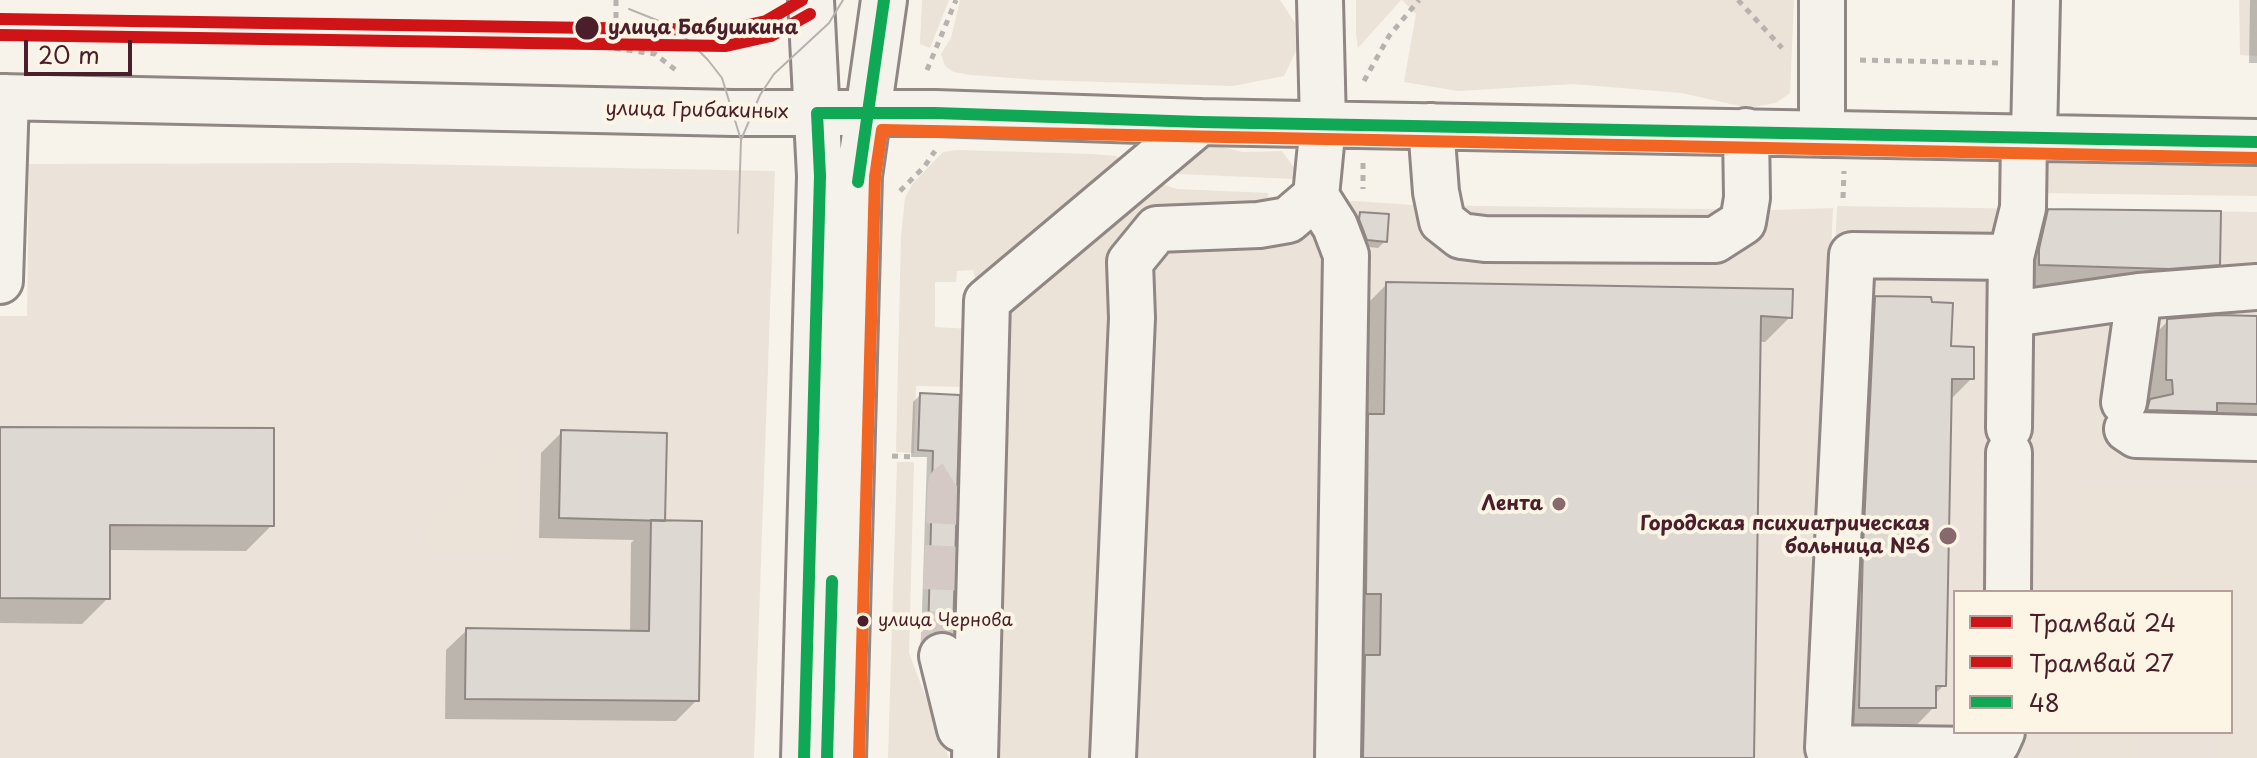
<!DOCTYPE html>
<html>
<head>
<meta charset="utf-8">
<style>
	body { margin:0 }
	#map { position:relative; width:2257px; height:758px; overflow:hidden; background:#f7f3ea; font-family:"Playpen Sans",sans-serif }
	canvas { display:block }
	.legend { position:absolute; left:1953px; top:590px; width:280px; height:144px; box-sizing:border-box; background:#fcf5e5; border:2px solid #b59f9b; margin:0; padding:10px 14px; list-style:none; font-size:24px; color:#4a1f2b }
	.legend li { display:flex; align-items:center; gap:16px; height:40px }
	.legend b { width:40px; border:2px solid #b59f9b }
	.scale { position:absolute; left:24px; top:40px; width:108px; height:36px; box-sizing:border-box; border:4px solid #4a1f2b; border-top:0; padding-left:10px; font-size:24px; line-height:28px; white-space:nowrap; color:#4a1f2b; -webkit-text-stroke:6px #fcf5e5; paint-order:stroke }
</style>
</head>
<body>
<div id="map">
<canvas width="2257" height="758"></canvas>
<ul class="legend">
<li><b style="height:10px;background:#ce1417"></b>Трамвай 24</li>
<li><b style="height:10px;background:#ce1417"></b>Трамвай 27</li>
<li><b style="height:10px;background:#10a855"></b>48</li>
</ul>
<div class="scale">20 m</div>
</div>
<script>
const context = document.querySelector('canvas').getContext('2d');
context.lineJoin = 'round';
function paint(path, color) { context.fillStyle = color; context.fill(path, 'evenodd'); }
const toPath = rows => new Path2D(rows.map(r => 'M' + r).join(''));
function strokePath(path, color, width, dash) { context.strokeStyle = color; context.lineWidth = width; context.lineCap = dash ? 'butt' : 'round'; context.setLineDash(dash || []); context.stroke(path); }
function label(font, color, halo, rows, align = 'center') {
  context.font = font + ' "Playpen Sans",sans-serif'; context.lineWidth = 8; context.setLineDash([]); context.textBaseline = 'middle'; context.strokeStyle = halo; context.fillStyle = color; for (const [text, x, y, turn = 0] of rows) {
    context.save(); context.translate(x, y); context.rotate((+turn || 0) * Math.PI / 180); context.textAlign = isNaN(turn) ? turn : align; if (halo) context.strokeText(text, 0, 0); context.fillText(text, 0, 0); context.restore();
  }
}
const built = toPath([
	[2239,0,2257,0,2257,56,2240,55],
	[356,163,775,171,754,758,0,758,0,316,27,316,29,164],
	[1354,201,1414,205,1774,210,1833,208,1809,758,1101,758,1123,220,1145,206,1269,208],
	[1837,206,2257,212,2257,758,1810,758],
	[1955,592,2231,592,2231,732,1955,732]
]);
const green = toPath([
	[922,0,949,0,930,48,920,44],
	[960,0,1280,0,1295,23,1296,51,1284,76,1233,86,1038,80,971,75,954,72,945,66,941,54,951,38],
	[1356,0,1401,0,1358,48,1356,34],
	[1402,0,1794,0,1790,93,1776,103,1748,108,1682,93,1573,84,1458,91,1404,82,1416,14],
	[1213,145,1243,152,1282,151,1295,169,1296,179,1178,174,1172,170],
	[957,150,1092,154,1116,156,1127,163,979,281,976,282,973,270,957,271,956,282,935,282,935,327,971,329,970,387,916,386,914,453,896,452,901,237,905,198,913,183,943,152],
	[2049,160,2257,163,2257,196,2034,193],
	[1156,182,1177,189,1268,193,1269,210,1146,208,1126,223,1102,758,997,758,1011,309,1014,301],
	[515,443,519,452,514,542,504,549,431,552,422,544,426,528,508,444],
	[897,462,914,462,909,653,949,758,888,758],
	[2083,490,2257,491,2257,758,2215,758,2217,745,2225,732,2231,732,2233,719,2231,654,2236,626,2231,617,2231,592,2216,592,2210,583,2184,576,2171,581,2162,592,2075,592,2078,502],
	[2071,732,2140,732,2139,758,2070,758]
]);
const shadow = toPath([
	[2250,0,2257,0,2257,63,2249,63],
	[2049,211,2218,264,2197,285,2147,289,2019,285,2028,232],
	[1360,214,1385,241,1378,248,1360,246,1353,221],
	[1387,284,1790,317,1765,342,1759,342,1752,758,1339,758,1361,310],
	[1876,298,1949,348,1972,378,1949,401,1944,685,1934,695,1934,707,1903,739,1829,738,1844,329],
	[2257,318,2257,435,2117,441,2137,352,2168,321],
	[920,395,957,397,951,634,944,641,928,638,921,641,927,457,911,457,913,402],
	[0,429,272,525,246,551,108,550,108,598,82,624,0,623],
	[562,432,661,522,697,700,676,721,445,719,446,650,467,630,630,633,631,543,634,540,539,538,541,453]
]);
const building = toPath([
	[2048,209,2221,211,2220,265,2169,269,2039,265,2039,249,2048,209],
	[1360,212,1389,214,1387,242,1367,240,1359,219,1360,212],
	[1386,282,1793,289,1792,318,1761,316,1754,758,1363,758,1365,655,1380,655,1381,594,1366,594,1368,414,1384,414,1386,282],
	[1875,296,1931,297,1932,302,1953,303,1951,346,1974,347,1974,379,1952,379,1946,686,1936,686,1936,708,1859,708,1863,547,1875,296],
	[2220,315,2257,316,2257,404,2217,403,2217,412,2147,410,2150,399,2173,394,2172,380,2166,380,2167,319,2220,315],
	[920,393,960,395,953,634,937,632,928,636,933,451,918,450,920,393],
	[0,427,274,428,274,526,110,525,110,599,0,598,0,427],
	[561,430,667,433,665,521,559,518,561,430],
	[651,520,702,521,699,701,465,699,466,628,649,631,651,520]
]);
const minorTunnel = toPath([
	[942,656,950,485,973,471]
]);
const path = toPath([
	[616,0,616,29,605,47,655,54,677,71],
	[1738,0,1782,48],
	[1860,60,1998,63],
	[927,70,956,0],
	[1364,81,1389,36,1419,0],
	[1363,163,1363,189],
	[900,191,924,167,935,151],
	[1843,198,1844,171],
	[892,456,914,457]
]);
const minor = toPath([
	[1320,0,1323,124,1316,196,1335,226,1346,255,1338,758],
	[0,97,733,113,935,113,1200,122,2257,142],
	[1431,126,1436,192,1442,221,1461,236,1485,239,1715,240,1743,222,1747,198,1746,131],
	[1822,134,1822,0],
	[2034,137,2037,0],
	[0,281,6,97],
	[2012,314,2139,296,2257,287],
	[2124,402,2139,296],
	[2009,428,2011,257,2023,208,2024,137],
	[2127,429,2136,435,2257,438],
	[2008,592,2009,453],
	[942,656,960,729],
	[2002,732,1997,743,1978,750,1828,748,1852,255,2011,257],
	[975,758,987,301,1200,122],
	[1113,758,1132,318,1130,262,1157,229,1259,225,1288,220,1316,196]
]);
const major = toPath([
	[804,758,820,176,811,0],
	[843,758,859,176,884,0]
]);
const tram = toPath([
	[629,9,659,21,688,40,708,60,722,78,741,140],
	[738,233,741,140,760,95,774,74,829,23,843,0]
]);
const bus1 = toPath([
	[858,182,884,0],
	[804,758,820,176,817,113,935,113,1200,122,2257,142]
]);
const bus2 = toPath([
	[859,758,875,177,882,130,2257,158]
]);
const bus3 = toPath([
	[827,758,832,581]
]);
const tram1 = toPath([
	[0,19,726,30,766,21,802,0]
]);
const tram2 = toPath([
	[0,35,726,46,771,36,810,14]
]);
const markers = [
	[587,28,13,"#4a1f2b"],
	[1559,504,8,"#87696e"],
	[1948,536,10,"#87696e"],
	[863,621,7,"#4a1f2b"]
];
const busNames = [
	["улица Чернова",878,621]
];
const stopNames = [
	["улица Бабушкина",608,28]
];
const streetNames = [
	["улица Грибакиных",697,111,1]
];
const poiNames = [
	["Лента",1543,504],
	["Городская психиатрическая",1930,524],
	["больница №6",1930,547]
];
paint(built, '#ebe3d9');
paint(green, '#ebe2d8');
paint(shadow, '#0003');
paint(building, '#ddd8d2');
strokePath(building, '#908684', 2);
strokePath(minorTunnel, '#d4c9c4', 44, [44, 22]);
strokePath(minor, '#908684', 50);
strokePath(major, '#908684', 50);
strokePath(path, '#b8b1ae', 5, [6, 6]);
strokePath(minor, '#f5f2ec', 44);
strokePath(major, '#f5f2ec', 44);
strokePath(tram, '#b8b1ae', 2);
strokePath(bus1, '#10a855', 12);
strokePath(bus2, '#f26522', 12);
strokePath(bus3, '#10a855', 12);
strokePath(tram1, '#ce1417', 12);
strokePath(tram2, '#ce1417', 12);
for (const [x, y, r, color] of markers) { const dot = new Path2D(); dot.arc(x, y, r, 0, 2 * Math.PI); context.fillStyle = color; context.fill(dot); strokePath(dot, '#fcf5e5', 3); }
label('18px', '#4a1f2b', '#fcf5e5', busNames, 'left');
label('bold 20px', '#4a1f2b', '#fcf5e5', stopNames, 'left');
label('20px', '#4a1f2b', '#fcf5e5', streetNames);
label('bold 20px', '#4a1f2b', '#fcf5e5', poiNames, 'right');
</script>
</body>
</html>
